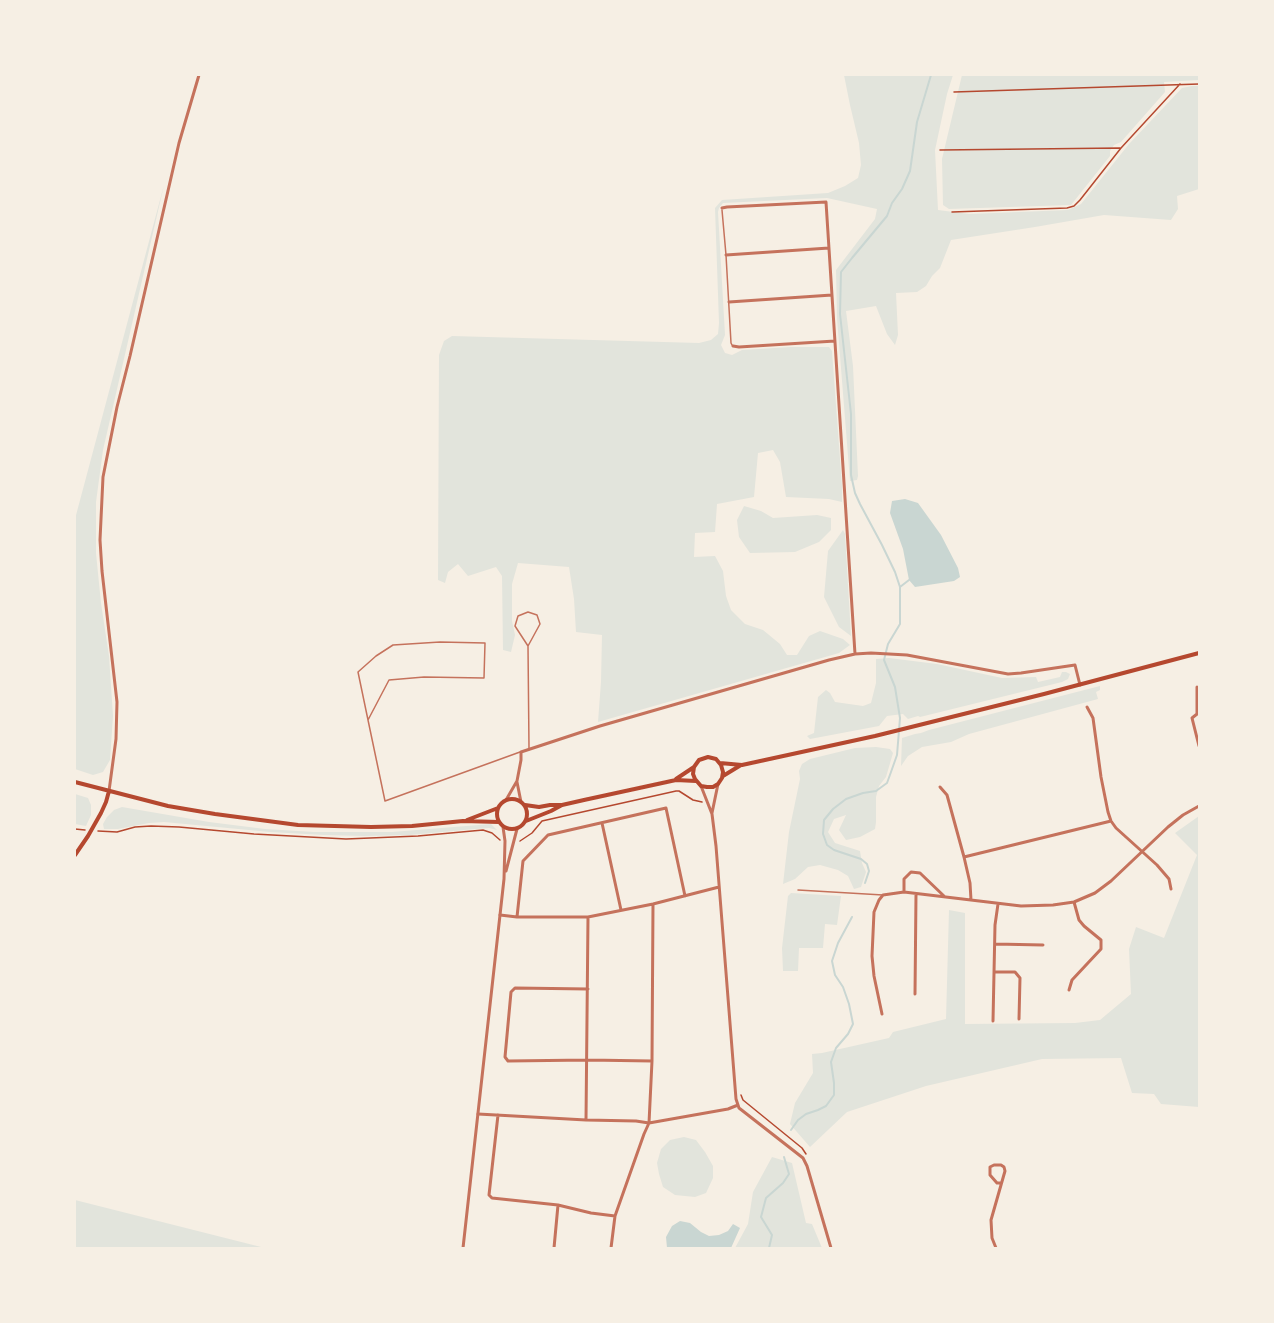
<!DOCTYPE html>
<html>
<head>
<meta charset="utf-8">
<style>
	body { margin:0 }
	#map { position:relative; width:1274px; height:1323px; overflow:hidden; background:#f6efe4; font-family:"Playfair Display",serif }
	canvas { display:block }
	.frame { position:absolute; inset:0; border:76px solid #f6efe4; pointer-events:none }
</style>
</head>
<body>
<div id="map">
<canvas width="1274" height="1323"></canvas>
<div class="frame"></div>
</div>
<script>
const context = document.querySelector('canvas').getContext('2d');
context.lineJoin = 'round';
function paint(path, color) { context.fillStyle = color; context.fill(path, 'evenodd'); }
const toPath = rows => new Path2D(rows.map(r => 'M' + r).join(''));
function strokePath(path, color, width, dash) { context.strokeStyle = color; context.lineWidth = width; context.lineCap = dash ? 'butt' : 'round'; context.setLineDash(dash || []); context.stroke(path); }
const green = toPath([
	[844,75,953,75,947,94,935,150,938,210,969,214,1068,210,1081,204,1129,144,1182,88,1192,86,1199,86,1199,189,1177,196,1178,209,1171,220,1104,215,1035,227,951,240,940,268,932,276,926,286,917,292,896,293,898,335,895,345,887,334,876,306,846,311,853,366,858,476,857,480,850,481,837,318,836,270,875,219,877,209,827,198,723,203,719,208,718,212,725,335,721,345,725,353,732,355,742,350,791,347,829,347,832,351,842,486,842,502,829,499,786,497,780,462,773,450,758,453,754,497,717,504,715,532,695,533,694,557,715,556,723,571,726,596,731,610,745,624,763,630,780,644,787,655,797,655,809,636,820,631,843,639,850,645,839,653,598,722,601,682,602,635,576,632,574,599,569,567,518,563,512,584,512,621,515,635,511,652,503,650,502,576,496,567,468,576,458,564,448,572,445,583,438,580,439,355,444,341,452,336,699,343,711,340,718,334,719,323,715,208,722,200,828,193,845,186,858,178,861,165,859,143,850,105],
	[962,75,1199,75,1199,80,1164,82,1165,92,1121,142,1114,145,1110,151,1110,156,1071,205,949,209,943,205,942,159],
	[164,185,103,450,96,502,96,553,101,603,109,656,113,716,110,760,103,772,93,775,75,769,75,519],
	[744,506,761,511,773,518,817,515,831,518,831,530,819,542,795,552,750,553,739,537,737,520],
	[843,530,845,534,851,636,839,627,824,597,828,551],
	[889,658,937,664,1002,678,1036,677,1038,682,1060,677,1062,672,1066,672,1070,674,1068,679,1062,682,920,717,918,716,908,719,903,714,887,716,879,726,810,739,807,736,814,733,818,697,826,690,830,693,835,702,863,706,871,703,876,683,876,659],
	[1100,686,1100,690,1096,692,1098,699,969,734,951,742,922,747,908,756,901,766,902,738,915,734,921,733,929,730],
	[876,747,890,749,893,753,886,777,879,786,876,797,876,822,875,829,860,837,846,840,839,830,846,815,834,819,828,832,835,843,860,851,862,863,866,872,861,887,854,889,848,876,838,870,820,865,808,867,795,879,783,884,789,832,800,779,799,771,802,764,810,759,855,748],
	[75,794,88,798,91,805,91,815,86,826,75,824],
	[122,807,209,822,265,829,314,832,392,832,491,824,497,830,489,828,475,829,409,835,364,836,324,835,270,832,164,822,149,823,118,829,104,829,103,824,107,817,114,810],
	[1199,816,1199,1107,1161,1104,1154,1094,1132,1093,1121,1058,1042,1059,926,1086,847,1112,810,1147,790,1124,795,1103,813,1073,812,1054,822,1053,889,1038,893,1032,946,1019,949,910,965,913,965,1024,1075,1023,1100,1020,1131,994,1129,949,1136,927,1164,938,1197,855,1175,833],
	[791,893,841,896,837,925,825,924,823,948,799,948,798,971,783,971,782,948,788,896],
	[684,1137,696,1140,705,1152,713,1166,713,1178,706,1193,695,1197,675,1195,663,1187,659,1174,657,1163,661,1149,670,1140],
	[772,1157,792,1163,806,1223,812,1224,822,1248,735,1248,748,1224,753,1192],
	[75,1200,265,1248,75,1248]
]);
const water = toPath([
	[905,499,918,503,941,535,958,568,960,577,954,581,915,587,909,580,903,549,890,513,892,501],
	[680,1221,690,1223,701,1232,709,1236,719,1235,728,1231,733,1224,740,1228,731,1248,667,1248,666,1237,672,1226]
]);
const stream = toPath([
	[900,587,909,580],
	[865,883,869,871,867,864,861,859,834,850,827,845,823,834,824,820,833,809,846,799,863,793,876,791,887,783,891,772,897,755,900,718,895,687,884,660,888,644,900,624,900,587,895,572,882,545,860,504,855,493,851,475,851,414,840,314,841,272,852,258,887,216,892,203,902,189,910,171,917,122,931,75],
	[791,1130,798,1120,806,1114,818,1110,826,1106,834,1095,834,1083,831,1062,836,1048,848,1034,853,1024,849,1004,843,987,835,975,832,961,838,943,852,917],
	[769,1248,772,1235,761,1217,766,1198,783,1183,789,1174,784,1157]
]);
const path = toPath([
	[954,92,1199,84],
	[940,150,1120,148],
	[952,212,1067,208,1074,206,1080,200,1121,148,1180,84],
	[75,829,85,830],
	[98,831,117,832,135,827,151,826,179,827,254,834,346,839,418,836,483,830,492,833,500,840],
	[520,841,532,833,542,821,676,791,679,791,693,800,702,802],
	[741,1095,743,1100,802,1148,806,1154]
]);
const service = toPath([
	[722,210,726,255,731,343,732,345],
	[528,646,515,626,518,616,528,612,537,615,540,624,528,646,529,748],
	[368,720,358,672,376,656,393,645,440,642,485,643,484,678,424,677,389,680,368,720,385,801,520,752],
	[798,890,883,895]
]);
const minor = toPath([
	[722,208,727,207,826,202,855,654],
	[726,255,829,248],
	[729,302,832,295],
	[733,346,739,347,835,341],
	[1087,707,1093,718,1101,777,1108,812,1111,821,1116,828,1157,865,1169,879,1171,889],
	[1197,714,1197,687],
	[1199,714,1197,714,1192,718,1199,746],
	[517,782,521,802],
	[701,786,712,814,716,846,736,1099,739,1108,803,1158,807,1166,831,1248],
	[940,787,947,795,964,857,970,883,971,900],
	[506,800,517,781,521,760,521,752,600,726,829,660,855,654,871,653,907,655,1008,674,1021,673,1075,665,1080,685],
	[712,813,718,784],
	[602,823,621,910],
	[964,857,1111,821],
	[945,897,920,873,911,872,904,879,904,892,1021,906,1053,905,1074,902,1095,893,1111,881,1168,827,1183,815,1199,806],
	[500,915,517,917,588,917,653,904,719,887],
	[517,917,523,861,548,835,666,808,685,896],
	[995,944,1043,945],
	[994,972,1015,972,1020,978,1019,1019],
	[588,989,515,988,511,992,505,1057,508,1061,588,1060,652,1061],
	[1069,990,1072,980,1101,949,1101,940,1084,926,1079,920,1074,902],
	[915,994,916,894],
	[882,1014,874,976,872,956,874,912,879,900,883,895,904,892],
	[993,1021,995,925,998,904],
	[478,1114,586,1120,636,1121,649,1123,728,1109,738,1105],
	[498,1115,489,1195,492,1198,558,1205,591,1213,615,1216],
	[586,1120,588,917],
	[554,1248,558,1205],
	[611,1248,615,1216,644,1134,649,1123,652,1061,653,904],
	[996,1248,992,1238,991,1220,1005,1171,1004,1167,1001,1165,994,1165,990,1167,990,1175,997,1183,1001,1183]
]);
const tertiary = toPath([
	[109,791,116,739,117,702,102,571,100,540,103,477,117,407,130,356,179,143,199,75],
	[506,871,517,829],
	[463,1248,504,879,505,841,503,827]
]);
const secondary = toPath([
	[720,763,742,765,875,736,1044,694,1199,653],
	[723,776,741,765],
	[676,779,694,767,699,760,708,757,716,759,721,765,723,772,722,778,718,784,713,787,707,787,701,786,695,779,693,774,694,767],
	[75,782,168,806,215,814,298,825,371,827,412,826,463,821,499,822],
	'497 814a15 15 0 1 1 30 0a15 15 0 1 1-30 0Z',
	[525,805,539,807,550,805,561,805],
	[467,820,498,808],
	[526,821,551,811,562,805,584,800,676,780,696,781],
	[75,855,88,836,101,813,106,802,109,791]
]);
paint(green, '#e2e4dc');
paint(water, '#c9d6d2');
strokePath(stream, '#c9d6d2', 2);
strokePath(path, '#b5482f', 1.5);
strokePath(service, '#c5725c', 1.5);
strokePath(minor, '#c5725c', 3);
strokePath(tertiary, '#c5725c', 3);
strokePath(secondary, '#b5482f', 4);
</script>
</body>
</html>
